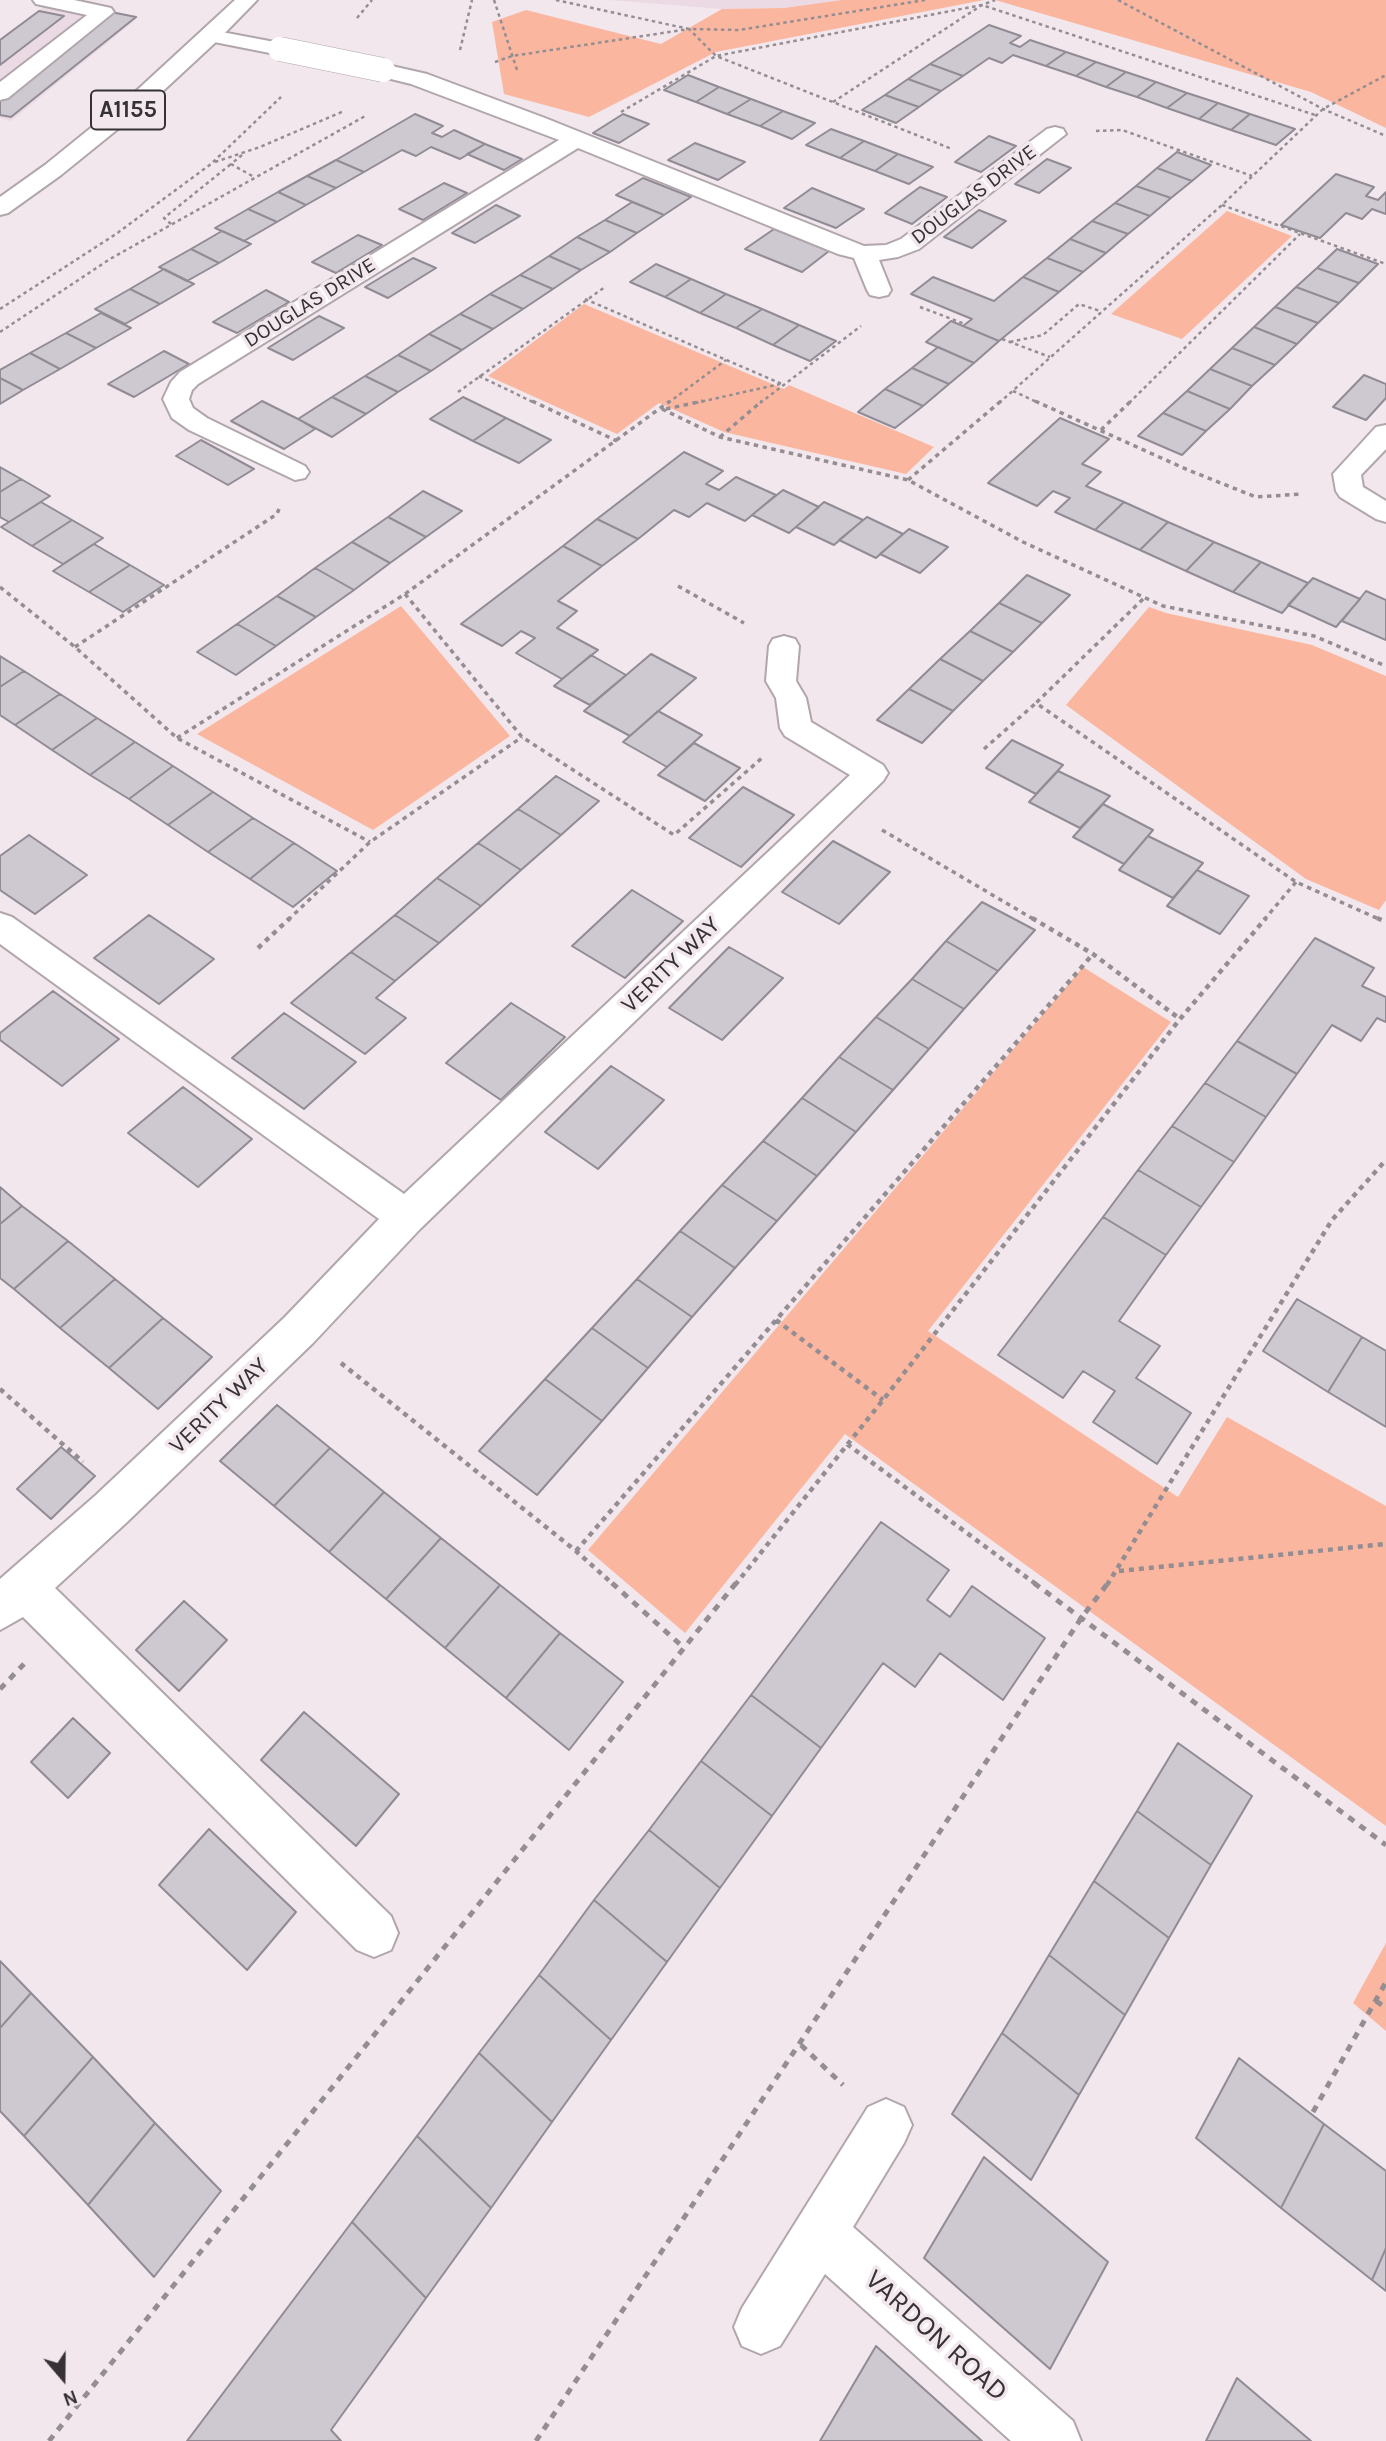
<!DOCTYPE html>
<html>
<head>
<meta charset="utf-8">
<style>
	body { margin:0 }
	#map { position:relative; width:1386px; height:2441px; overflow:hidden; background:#f1e7ed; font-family:Karla,sans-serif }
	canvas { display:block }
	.north { position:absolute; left:28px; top:2343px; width:70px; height:70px; -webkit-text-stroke:5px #f1e7ed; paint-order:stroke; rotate:160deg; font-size:19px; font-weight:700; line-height:28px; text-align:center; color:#353134 }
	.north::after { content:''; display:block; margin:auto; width:24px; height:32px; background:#353134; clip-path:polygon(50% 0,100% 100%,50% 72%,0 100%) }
</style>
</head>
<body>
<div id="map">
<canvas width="1386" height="2441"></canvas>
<div class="north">N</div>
</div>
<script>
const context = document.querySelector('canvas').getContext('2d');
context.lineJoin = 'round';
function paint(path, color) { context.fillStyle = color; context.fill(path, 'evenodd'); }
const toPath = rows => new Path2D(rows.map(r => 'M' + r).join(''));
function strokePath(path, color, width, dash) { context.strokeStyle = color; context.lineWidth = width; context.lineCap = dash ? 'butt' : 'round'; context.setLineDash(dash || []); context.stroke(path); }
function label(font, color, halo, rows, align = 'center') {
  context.font = font + ' Karla,sans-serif'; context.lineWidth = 7; context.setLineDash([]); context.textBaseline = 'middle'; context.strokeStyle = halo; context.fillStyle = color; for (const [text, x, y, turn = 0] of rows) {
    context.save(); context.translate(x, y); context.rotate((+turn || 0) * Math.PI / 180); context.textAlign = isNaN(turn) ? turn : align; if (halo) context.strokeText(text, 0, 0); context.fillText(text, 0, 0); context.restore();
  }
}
const built = toPath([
	[53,0,139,17,11,121,0,118,0,39],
	[609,0,842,0,784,8,722,9]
]);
const green = toPath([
	[842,0,984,0,716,52,589,117,504,94,492,22,526,10,661,44,722,9,784,8],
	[995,0,1386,0,1386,128,1311,92],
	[1227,211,1292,236,1182,339,1111,314],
	[584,304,784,389,789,385,934,447,906,474,724,432,659,403,617,434,488,376],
	[401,606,510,736,373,830,197,734],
	[1149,607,1166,613,1312,645,1386,676,1386,900,1379,910,1306,879,1066,705],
	[1083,967,1171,1022,928,1331,1178,1497,1227,1417,1386,1506,1386,1826,845,1434,685,1633,588,1550],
	[1386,1943,1386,2031,1353,2003]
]);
const building = toPath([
	[39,11,64,16,0,65,0,40,39,11],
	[111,12,136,17,11,117,0,115,0,100,111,12],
	[989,25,1021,36,1010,43,1020,47,1030,40,1066,52,1046,66,1013,55,1002,63,989,58,963,76,930,64,989,25],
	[1066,52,1096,62,1076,76,1046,66,1066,52],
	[1096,62,1126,72,1106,87,1076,76,1096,62],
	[930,64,963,76,941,91,908,79,930,64],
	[1126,72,1156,82,1137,97,1106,87,1126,72],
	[688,75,719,87,696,102,664,90,688,75],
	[908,79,941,91,919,107,885,95,908,79],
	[1156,82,1187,93,1167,108,1137,97,1156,82],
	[719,87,751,99,727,114,696,102,719,87],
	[1187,93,1218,103,1199,119,1167,108,1187,93],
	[885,95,919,107,896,123,862,110,885,95],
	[751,99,783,111,760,126,727,114,751,99],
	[1218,103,1250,114,1231,130,1199,119,1218,103],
	[783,111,815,123,792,139,760,126,783,111],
	[415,114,443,126,432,133,442,137,454,130,485,144,460,159,431,147,416,156,402,150,364,172,336,160,415,114],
	[623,114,649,124,619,143,593,133,623,114],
	[1250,114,1295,129,1276,145,1231,130,1250,114],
	[831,129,864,141,840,158,806,145,831,129],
	[989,136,1016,146,981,172,955,162,989,136],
	[864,141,898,154,875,171,840,158,864,141],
	[695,143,745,162,718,180,668,160,695,143],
	[485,144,522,159,504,170,467,154,485,144],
	[1177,152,1211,165,1192,181,1157,168,1177,152],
	[898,154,933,167,909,184,875,171,898,154],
	[1047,159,1071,168,1039,193,1015,184,1047,159],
	[336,160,364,172,336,188,307,176,336,160],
	[1157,168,1192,181,1171,198,1136,186,1157,168],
	[1336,174,1374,187,1366,196,1378,200,1386,192,1386,214,1372,209,1362,219,1346,213,1320,238,1281,225,1336,174],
	[307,176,336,188,306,205,278,192,307,176],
	[643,178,691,197,664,215,616,195,643,178],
	[444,183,467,193,423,220,399,209,444,183],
	[1136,186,1171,198,1150,216,1115,203,1136,186],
	[920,187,947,197,912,224,885,213,920,187],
	[812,188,864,209,836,228,784,208,812,188],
	[278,192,306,205,277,222,248,209,278,192],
	[632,202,664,215,637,233,605,220,632,202],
	[1115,203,1150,216,1128,234,1092,221,1115,203],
	[496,205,520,216,475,243,452,233,496,205],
	[248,209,277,222,244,241,215,228,248,209],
	[979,210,1006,221,972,248,944,237,979,210],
	[605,220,637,233,610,252,577,237,605,220],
	[1092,221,1128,234,1106,253,1070,239,1092,221],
	[774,229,829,251,802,272,745,249,774,229],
	[222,231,251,244,219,263,191,249,222,231],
	[358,235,382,245,336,273,312,262,358,235],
	[577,237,610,252,581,270,549,256,577,237],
	[1070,239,1106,253,1083,272,1047,258,1070,239],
	[191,249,219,263,187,281,159,267,191,249],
	[1337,249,1378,264,1359,283,1317,268,1337,249],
	[549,256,581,270,553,289,520,275,549,256],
	[413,258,436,268,388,298,365,287,413,258],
	[1047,258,1083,272,1059,292,1023,277,1047,258],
	[656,264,691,279,665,297,630,282,656,264],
	[1317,268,1359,283,1339,303,1296,287,1317,268],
	[164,269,194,284,160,304,130,289,164,269],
	[520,275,553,289,523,309,490,294,520,275],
	[933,277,994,301,1023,277,1059,292,999,341,963,326,972,319,911,294,933,277],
	[691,279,726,294,700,313,665,297,691,279],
	[1296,287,1339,303,1318,323,1275,307,1296,287],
	[130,289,160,304,125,324,95,309,130,289],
	[266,290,289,302,237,333,213,322,266,290],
	[490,294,523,309,493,329,460,314,490,294],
	[726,294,762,309,736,328,700,313,726,294],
	[1275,307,1318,323,1297,344,1254,327,1275,307],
	[762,309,799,325,773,345,736,328,762,309],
	[101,313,131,328,96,348,66,333,101,313],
	[460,314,493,329,462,350,429,334,460,314],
	[319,316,344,328,293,360,268,348,319,316],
	[951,321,999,341,974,363,926,342,951,321],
	[799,325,836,341,810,361,773,345,799,325],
	[1254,327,1297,344,1275,365,1232,348,1254,327],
	[66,333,96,348,60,369,30,353,66,333],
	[429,334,462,350,431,371,398,355,429,334],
	[938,347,974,363,949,384,912,368,938,347],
	[1232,348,1275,365,1252,386,1210,369,1232,348],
	[164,351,189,364,134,397,108,384,164,351],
	[30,353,60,369,23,390,0,378,0,370,30,353],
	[398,355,431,371,398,392,365,376,398,355],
	[912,368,949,384,923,406,885,389,912,368],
	[1210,369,1252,386,1230,409,1187,391,1210,369],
	[1364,375,1386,384,1386,398,1366,420,1333,407,1364,375],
	[365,376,398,392,366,414,332,397,365,376],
	[0,378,23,390,0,404,0,378],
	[885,389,923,406,895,428,858,412,885,389],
	[1187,391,1230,409,1206,431,1163,413,1187,391],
	[332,397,366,414,332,437,298,419,332,397],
	[463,397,506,418,473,441,430,419,463,397],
	[262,401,298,419,315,429,284,449,231,421,262,401],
	[1163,413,1206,431,1182,455,1138,436,1163,413],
	[506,418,551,440,519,463,473,441,506,418],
	[1060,418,1109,439,1082,464,1101,472,1086,486,1124,502,1095,530,1055,512,1070,498,1053,491,1037,506,988,483,1060,418],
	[201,440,254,469,228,485,176,456,201,440],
	[684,452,723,471,706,484,719,490,736,477,776,495,745,521,707,503,689,517,674,510,638,539,597,519,684,452],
	[0,467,21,479,0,492,0,467],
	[21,479,50,496,9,522,0,517,0,492,21,479],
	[783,490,819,507,789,533,752,515,783,490],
	[423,491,462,511,426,537,388,517,423,491],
	[41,502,72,520,32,546,1,527,41,502],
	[824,502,863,520,834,545,796,527,824,502],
	[1124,502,1168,522,1140,550,1095,530,1124,502],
	[388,517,426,537,390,563,352,542,388,517],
	[867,517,903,534,876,558,839,540,867,517],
	[597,519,638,539,602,566,563,546,597,519],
	[72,520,103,538,63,564,32,546,72,520],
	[1168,522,1214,542,1186,571,1140,550,1168,522],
	[909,529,948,547,920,573,880,554,909,529],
	[352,542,390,563,354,590,315,568,352,542],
	[1214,542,1261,562,1233,592,1186,571,1214,542],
	[94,544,130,565,89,592,53,571,94,544],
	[563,546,602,566,558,601,577,611,557,628,598,650,562,679,516,653,535,638,521,631,502,646,461,624,563,546],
	[1261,562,1308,583,1282,613,1233,592,1261,562],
	[130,565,164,585,123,612,89,592,130,565],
	[315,568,354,590,316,617,277,596,315,568],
	[1027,575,1070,595,1042,623,999,603,1027,575],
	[1313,578,1360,599,1336,627,1288,605,1313,578],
	[1366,591,1386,600,1386,640,1342,621,1366,591],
	[277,596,316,617,276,646,237,624,277,596],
	[999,603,1042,623,1013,652,970,631,999,603],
	[237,624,276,646,236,675,197,652,237,624],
	[970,631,1013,652,983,681,940,659,970,631],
	[651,654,696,678,630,736,584,711,651,654],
	[591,655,626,675,590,705,554,686,591,655],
	[0,656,24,671,0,687,0,656],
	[940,659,983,681,953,711,909,689,940,659],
	[24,671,60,694,15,725,0,715,0,687,24,671],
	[909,689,953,711,922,743,877,720,909,689],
	[60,694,97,718,52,750,15,725,60,694],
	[658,711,702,735,667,767,623,742,658,711],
	[97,718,135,742,90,775,52,750,97,718],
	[1012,740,1063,765,1036,794,986,768,1012,740],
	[135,742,173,766,129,799,90,775,135,742],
	[694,743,740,768,705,801,658,775,694,743],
	[173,766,213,792,168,825,129,799,173,766],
	[1058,771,1110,796,1080,828,1029,802,1058,771],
	[556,776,599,801,561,835,518,809,556,776],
	[743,787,794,815,741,867,689,838,743,787],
	[213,792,253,818,208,852,168,825,213,792],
	[1103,804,1153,830,1124,864,1073,837,1103,804],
	[518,809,561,835,521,870,478,843,518,809],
	[253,818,294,843,250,879,208,852,253,818],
	[29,835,87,875,35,914,0,890,0,856,29,835],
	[1148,836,1203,863,1173,898,1119,870,1148,836],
	[833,841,890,872,839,924,782,892,833,841],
	[294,843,337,871,293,907,250,879,294,843],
	[478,843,521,870,481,906,437,878,478,843],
	[1197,870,1249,896,1220,934,1167,906,1197,870],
	[437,878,481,906,439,943,395,915,437,878],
	[632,890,683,921,625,978,572,946,632,890],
	[982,902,1035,930,998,971,946,941,982,902],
	[149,915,214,959,159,1004,94,958,149,915],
	[395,915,439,943,395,981,351,952,395,915],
	[1315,938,1374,968,1362,986,1386,997,1386,1022,1377,1018,1361,1041,1332,1025,1297,1074,1237,1041,1315,938],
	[946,941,998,971,964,1009,912,979,946,941],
	[729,947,783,978,722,1040,669,1008,729,947],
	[351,952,395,981,376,998,406,1018,365,1054,291,1003,351,952],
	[912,979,964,1009,929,1049,876,1017,912,979],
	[53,991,119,1039,62,1086,0,1040,0,1033,53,991],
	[511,1003,565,1037,501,1100,446,1063,511,1003],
	[284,1013,356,1062,304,1109,232,1058,284,1013],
	[876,1017,929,1049,893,1090,839,1057,876,1017],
	[1237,1041,1297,1074,1266,1117,1205,1083,1237,1041],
	[839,1057,893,1090,856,1132,802,1098,839,1057],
	[611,1066,664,1100,598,1169,545,1132,611,1066],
	[1205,1083,1266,1117,1234,1162,1172,1126,1205,1083],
	[183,1087,252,1139,198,1187,128,1133,183,1087],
	[802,1098,856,1132,817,1176,763,1141,802,1098],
	[1172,1126,1234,1162,1201,1207,1138,1170,1172,1126],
	[763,1141,817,1176,777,1221,722,1185,763,1141],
	[1138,1170,1201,1207,1166,1255,1103,1217,1138,1170],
	[722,1185,777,1221,735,1268,680,1231,722,1185],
	[0,1187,22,1206,0,1224,0,1187],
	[22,1206,68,1241,14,1289,0,1278,0,1224,22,1206],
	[1103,1217,1166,1255,1119,1321,1160,1346,1136,1378,1191,1413,1157,1464,1093,1422,1115,1391,1083,1371,1063,1398,998,1355,1103,1217],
	[680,1231,735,1268,692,1317,637,1279,680,1231],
	[68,1241,115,1279,60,1328,14,1289,68,1241],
	[115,1279,163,1318,109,1368,60,1328,115,1279],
	[637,1279,692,1317,648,1368,592,1328,637,1279],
	[1297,1299,1362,1337,1328,1392,1263,1351,1297,1299],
	[163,1318,212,1357,158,1409,109,1368,163,1318],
	[592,1328,648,1368,602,1421,545,1379,592,1328],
	[1362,1337,1386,1351,1386,1427,1328,1392,1362,1337],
	[545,1379,602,1421,537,1495,479,1451,545,1379],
	[277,1405,330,1448,274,1506,220,1461,277,1405],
	[61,1447,95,1476,51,1519,17,1489,61,1447],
	[330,1448,384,1492,329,1552,274,1506,330,1448],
	[384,1492,441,1538,386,1599,329,1552,384,1492],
	[881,1522,949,1570,927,1600,950,1617,972,1586,1045,1638,1003,1700,940,1653,915,1687,883,1663,821,1748,751,1695,881,1522],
	[441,1538,500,1585,445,1648,386,1599,441,1538],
	[500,1585,560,1633,506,1698,445,1648,500,1585],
	[184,1601,227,1640,179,1691,136,1650,184,1601],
	[560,1633,623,1682,569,1750,506,1698,560,1633],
	[751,1695,821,1748,772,1816,701,1761,751,1695],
	[304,1712,399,1794,356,1846,261,1760,304,1712],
	[73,1718,110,1753,68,1798,31,1762,73,1718],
	[1178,1743,1252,1796,1211,1865,1137,1811,1178,1743],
	[701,1761,772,1816,720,1888,649,1830,701,1761],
	[1137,1811,1211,1865,1169,1938,1094,1881,1137,1811],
	[209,1829,296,1912,247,1970,159,1885,209,1829],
	[649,1830,720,1888,667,1962,594,1900,649,1830],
	[1094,1881,1169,1938,1125,2015,1049,1955,1094,1881],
	[594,1900,667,1962,611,2040,539,1975,594,1900],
	[1049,1955,1125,2015,1079,2095,1002,2033,1049,1955],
	[0,1961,31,1993,0,2028,0,1961],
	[539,1975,611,2040,552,2122,479,2053,539,1975],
	[31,1993,93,2057,24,2136,0,2111,0,2028,31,1993],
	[1002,2033,1079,2095,1031,2180,952,2114,1002,2033],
	[479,2053,552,2122,491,2208,417,2136,479,2053],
	[93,2057,155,2123,88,2205,24,2136,93,2057],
	[1239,2058,1324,2124,1281,2208,1196,2138,1239,2058],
	[155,2123,221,2191,154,2277,88,2205,155,2123],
	[1324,2124,1386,2171,1386,2248,1372,2280,1281,2208,1324,2124],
	[417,2136,491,2208,426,2298,352,2222,417,2136],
	[984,2157,1108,2262,1050,2369,924,2258,984,2157],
	[352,2222,426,2298,331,2430,341,2441,187,2441,352,2222],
	[1386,2248,1386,2291,1372,2280,1386,2248],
	[876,2346,982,2441,820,2441,876,2346],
	[1237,2378,1311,2441,1206,2441,1237,2378]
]);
const pathFar3 = toPath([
	[494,0,517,70],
	[556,0,689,29,739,30,925,0],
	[1118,0,1323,109,1386,136],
	[357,18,372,0],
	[460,50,472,0],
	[495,62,512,56,689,29,716,56,952,149],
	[833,102,982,5,995,0],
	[621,112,716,56,982,5,1318,116],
	[1096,131,1122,130,1252,176],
	[242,155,231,164,254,177],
	[215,162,260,147,344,111],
	[1222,205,1386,264],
	[171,224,164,218,231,164],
	[585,299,782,384],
	[920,307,965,324],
	[0,309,116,234,211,164,281,97],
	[0,332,110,259,367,115],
	[1002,339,1050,357],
	[1010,342,1043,335,1079,304,1100,311],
	[479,376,535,403],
	[1013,391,1039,403],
	[458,392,605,287],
	[668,403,726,360],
	[695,403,780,384],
	[760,403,861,326],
	[999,403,1222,205,1323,109,1386,75],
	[1129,403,1300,234]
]);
const pathFar2 = toPath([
	[532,401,617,441],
	[1035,401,1188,470,1256,497,1302,494],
	[662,409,720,437,908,480,1023,542,1163,606,1314,636,1386,666],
	[666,409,703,401],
	[1101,430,1131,401],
	[720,437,762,401],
	[908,480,1001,401],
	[678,586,744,623],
	[0,587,75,647,177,738,370,842],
	[405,594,522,737,674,835,762,758],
	[1143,599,1036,703,1296,882,1381,920],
	[75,647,277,514,279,509],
	[177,738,405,594,670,401],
	[984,749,1036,703],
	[882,830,1035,920],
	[288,920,370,842,522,737],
	[1264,920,1296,882]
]);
const pathFar1 = toPath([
	[1032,918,1093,954,1180,1019],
	[1377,918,1386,922],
	[258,948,290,918],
	[776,1320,883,1400],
	[341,1363,576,1551,614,1585],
	[0,1389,83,1462],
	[847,1444,1037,1585],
	[576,1551,1093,954],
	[1119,1571,1386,1544],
	[735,1585,883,1400,1180,1019,1266,918],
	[1107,1585,1332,1220,1386,1160]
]);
const path = toPath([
	[612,1583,683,1647],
	[1034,1583,1386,1845],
	[0,1689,24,1664],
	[1376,2001,1386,2008],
	[801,2045,843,2085],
	[1313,2112,1386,1982],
	[49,2441,736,1583],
	[536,2441,1082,1617,1108,1583]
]);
const minor = toPath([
	[33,0,74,0,111,8,114,12,8,98,0,100,0,82,87,15,36,4,33,0],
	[211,30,280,43,288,44,291,49,288,54,280,55,204,40,200,36,204,32,211,30],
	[383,64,427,74,545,118,864,246,886,245,901,239,1047,129,1055,127,1063,129,1066,134,919,249,898,257,879,260,891,290,888,295,879,297,870,295,867,290,854,258,838,254,578,148,198,384,192,390,189,399,193,408,207,418,305,466,309,472,305,478,295,480,189,430,172,418,163,399,171,382,180,372,559,140,411,84,375,75,372,70,375,65,383,64],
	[1386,425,1386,449,1361,475,1363,487,1386,501,1386,522,1376,519,1340,497,1336,491,1333,474,1376,427,1386,425],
	[784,636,795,639,799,646,796,681,806,698,811,722,883,765,888,773,883,781,420,1229,313,1343,126,1523,55,1588,391,1916,398,1933,391,1950,374,1957,357,1950,23,1617,0,1630,0,1579,96,1495,285,1317,379,1219,0,944,0,913,12,917,404,1194,850,775,785,736,780,728,776,698,766,681,769,646,773,639,784,636],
	[886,2099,904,2107,912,2125,904,2143,853,2227,1073,2421,1081,2441,1011,2441,825,2274,780,2346,761,2354,742,2346,734,2327,742,2308,868,2107,886,2099]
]);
const major = toPath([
	[235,0,257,0,218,40,150,103,61,175,8,213,0,215,0,197,45,165,134,93,235,0]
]);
const minorBridge = toPath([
	[280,49,383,70]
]);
const farStreetnames = [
	["DOUGLAS DRIVE",974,195,-37],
	["DOUGLAS DRIVE",310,303,-32]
];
const shields = [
	[128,110,74]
];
const shieldNames = [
	["A1155",128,110]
];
const streetNames = [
	["VERITY WAY",671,965,-44],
	["VERITY WAY",219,1406,-44]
];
const nearStreetnames = [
	["VARDON ROAD",936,2336,42]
];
paint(built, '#ebdae4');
paint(green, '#fbb69f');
paint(building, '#cec8d1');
strokePath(building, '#908b94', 2);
strokePath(minor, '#b1a6ac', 4);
strokePath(major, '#b1a6ac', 4);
strokePath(pathFar3, '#948d92', 2.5, [3.5, 3.5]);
strokePath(pathFar2, '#948d92', 3.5, [4.5, 4.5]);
strokePath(pathFar1, '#948d92', 4.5, [5, 5]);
strokePath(path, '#948d92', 5, [7, 7]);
paint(minor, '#fff');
paint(major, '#fff');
strokePath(minorBridge, '#b1a6ac', 25, []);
strokePath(minorBridge, '#fff', 24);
label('21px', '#353134', '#f1e7ed', farStreetnames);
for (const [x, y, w] of shields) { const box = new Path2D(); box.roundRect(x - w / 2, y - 19.5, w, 39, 5); context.fillStyle = '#f1e7ed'; context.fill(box); strokePath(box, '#353134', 2); }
label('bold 23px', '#353134', null, shieldNames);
label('24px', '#353134', '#f1e7ed', streetNames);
label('28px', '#353134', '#f1e7ed', nearStreetnames);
</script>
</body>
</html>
